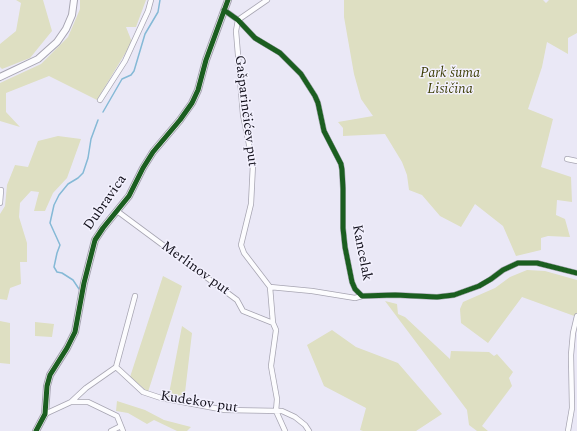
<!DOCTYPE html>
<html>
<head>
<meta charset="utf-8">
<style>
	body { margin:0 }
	canvas { display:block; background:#eae8f6 }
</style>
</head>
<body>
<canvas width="577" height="431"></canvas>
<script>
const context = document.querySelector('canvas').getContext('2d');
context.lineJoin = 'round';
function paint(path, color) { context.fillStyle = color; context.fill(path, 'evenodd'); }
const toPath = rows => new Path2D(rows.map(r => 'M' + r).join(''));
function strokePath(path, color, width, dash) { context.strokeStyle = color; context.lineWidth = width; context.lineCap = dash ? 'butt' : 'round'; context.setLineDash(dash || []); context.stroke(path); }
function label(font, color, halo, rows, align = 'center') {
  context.font = font + ' Spectral,serif'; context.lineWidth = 3; context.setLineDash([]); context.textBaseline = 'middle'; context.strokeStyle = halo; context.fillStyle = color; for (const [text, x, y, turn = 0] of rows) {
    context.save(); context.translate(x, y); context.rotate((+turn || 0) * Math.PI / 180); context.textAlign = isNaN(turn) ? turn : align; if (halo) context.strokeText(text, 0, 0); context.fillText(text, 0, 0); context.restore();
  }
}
const green = toPath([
	[16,0,43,0,52,31,30,58,2,69,0,67,0,44,16,31,21,3],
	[80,0,146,0,136,27,126,27,132,42,97,100,49,76,6,93,6,112,20,127,0,121,0,83,41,64,68,37,80,9],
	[344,0,543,0,546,3,549,0,577,0,577,33,568,38,568,54,547,42,542,67,528,109,553,119,541,167,571,177,572,202,557,200,556,215,565,219,570,237,548,236,541,238,541,250,516,256,503,226,475,204,461,227,440,216,422,195,409,190,407,175,402,162,385,134,343,136,343,128,338,122,373,116,361,99,354,74,344,17],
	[58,136,81,139,67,178,53,193,45,211,34,211,39,192,31,191,20,203,19,217,27,243,27,262,20,262,21,284,10,288,7,300,0,299,0,214,5,206,7,185,15,165,28,167,38,141],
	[527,270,545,271,577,280,577,317,522,297,488,343,461,323,460,309,463,302,495,288,510,277],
	[163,276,182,286,148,392,130,377],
	[385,301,397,304,398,314,405,317,450,359,451,351,489,352,494,356,497,354,513,372,509,378,512,386,482,426,488,431,477,431,469,425,467,410],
	[0,321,10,323,10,364,0,363],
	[35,322,54,324,52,337,35,336],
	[182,326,192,333,184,401,168,399],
	[332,330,356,347,398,363,442,414,416,431,363,431,360,430,366,408,324,386,307,345],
	[117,401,145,410,164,420,191,427,187,431,177,431,154,420,147,424,128,413,116,411]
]);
const stream = toPath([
	[103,112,122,79,131,75,134,71,145,34,158,12,160,0],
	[79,289,73,280,62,273,57,272,54,267,57,253,60,245,50,223,54,205,59,195,68,184,78,178,83,173,88,158,91,139,98,120]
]);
const street = toPath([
	[267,0,238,20,236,31,243,115,253,164,251,204,241,245,244,253,270,287],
	[224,10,238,20,255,38,280,53,301,74,315,96,318,103,324,131,341,164,342,170,343,189,343,228,345,247,352,282,355,289,362,296,395,295,437,297,454,295,479,286,491,279,503,270,518,263,537,263,577,273],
	[100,100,125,61,148,11,151,0],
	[567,159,577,161],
	[0,203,1,190],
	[117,211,237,300,243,311,273,323,276,330,271,366,277,399,276,411,285,431],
	[273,323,270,287,312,291,355,298,362,296],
	[116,367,135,296],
	[71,402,88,402,117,416,123,431],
	[45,414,71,402,86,388,116,367,143,392,161,398,225,410,282,411,295,417,305,425,309,431],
	[111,431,121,426],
	[568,431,572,408,571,355,573,333,577,316]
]);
const secondary = toPath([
	[0,77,38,59,57,42,66,29,72,15,74,0],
	[36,431,45,414,47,386,50,375,67,348,75,332,84,283,95,240,103,228,129,196,143,168,153,152,180,120,192,103,198,90,206,60,228,0]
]);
const cycleway = toPath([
	[224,10,238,20,255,38,280,53,301,74,315,96,318,103,324,131,341,164,342,170,343,189,343,228,345,247,352,282,355,289,362,296,395,295,437,297,454,295,479,286,491,279,503,270,518,263,537,263,577,273],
	[36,431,45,414,47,386,50,375,67,348,75,332,84,283,95,240,103,228,129,196,143,168,153,152,180,120,192,103,198,90,206,60,228,0]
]);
const parkNames = [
	["Park šuma",450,74],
	["Lisičina",450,90]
];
const streetNames = [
	["Gašparinčićev put",245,111,83],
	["Dubravica",106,203,-55],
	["Kancelak",361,253,79],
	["Merlinov put",195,269,36],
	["Kudekov put",199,403,9]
];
paint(green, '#dedfc2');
strokePath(stream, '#85b9d6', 1.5);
strokePath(street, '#a7a5b2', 6);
strokePath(secondary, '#a7a5b2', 8);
strokePath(street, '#fcfcfe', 4.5);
strokePath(secondary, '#fcfcfe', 6);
strokePath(cycleway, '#1b5e20', 5);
label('italic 14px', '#3f4009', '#f3f1fe', parkNames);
label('14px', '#13111c', '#f3f1fe', streetNames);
</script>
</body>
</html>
